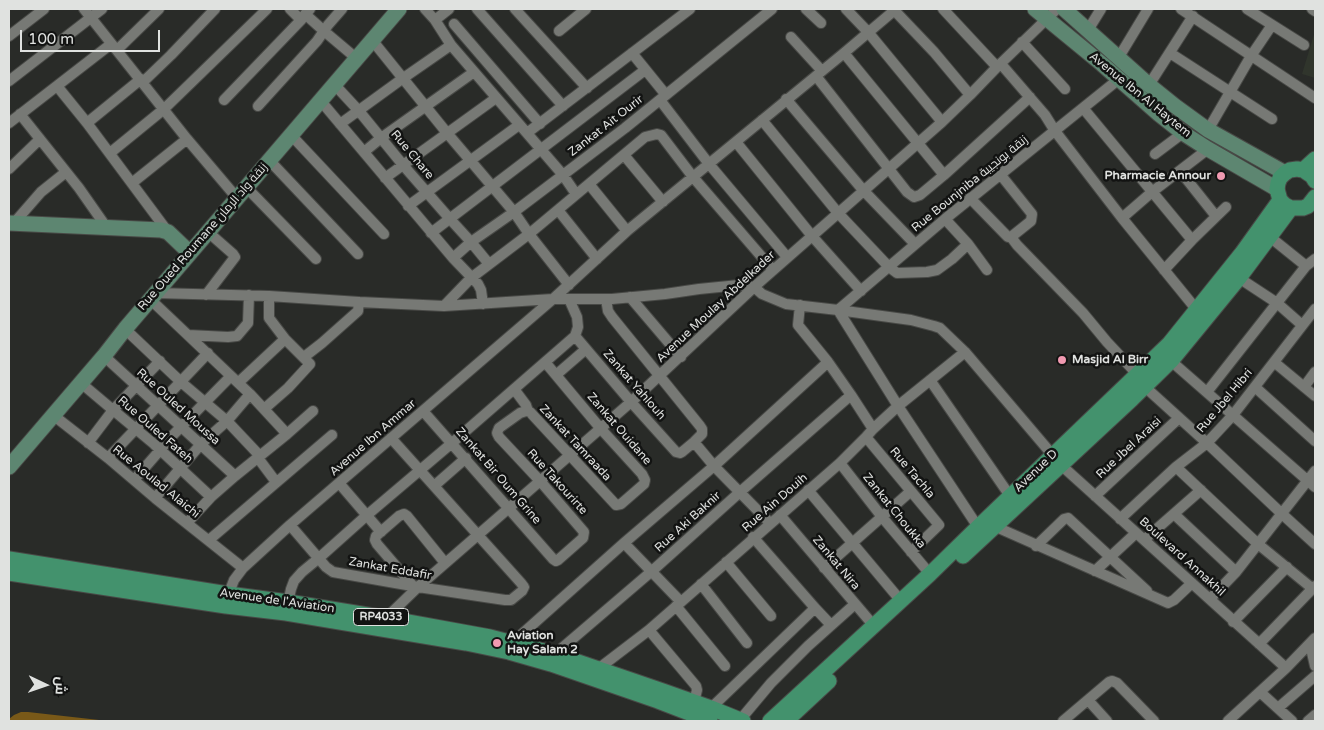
<!DOCTYPE html>
<html>
<head>
<meta charset="utf-8">
<style>
	body { margin:0 }
	#map { position:relative; width:1324px; height:730px; overflow:hidden; background:#292b28; font-family:"Varela Round",Cairo,sans-serif }
	canvas { display:block }
	.frame { position:absolute; inset:0; border:10px solid #e0e2e0; pointer-events:none }
	.north { position:absolute; left:20px; top:660px; width:50px; height:50px; -webkit-text-stroke:4px #121312; paint-order:stroke; rotate:93deg; font-size:14px; font-weight:700; line-height:20px; text-align:center; color:#e0e2e0 }
	.north::after { content:''; display:block; margin:auto; width:18px; height:22px; background:#e0e2e0; clip-path:polygon(50% 0,100% 100%,50% 72%,0 100%) }
	.scale { position:absolute; left:20px; top:30px; width:140px; height:22px; box-sizing:border-box; border:2px solid #e0e2e0; border-top:0; padding-left:6px; font-size:15px; line-height:18px; white-space:nowrap; color:#e0e2e0; -webkit-text-stroke:4px #121312; paint-order:stroke }
</style>
</head>
<body>
<div id="map">
<canvas width="1324" height="730"></canvas>
<div class="frame"></div>
<div class="north">ش</div>
<div class="scale">100 m</div>
</div>
<script>
const context = document.querySelector('canvas').getContext('2d');
context.lineJoin = 'round';
function paint(path, color) { context.fillStyle = color; context.fill(path, 'evenodd'); }
const toPath = rows => new Path2D(rows.map(r => 'M' + r).join(''));
function strokePath(path, color, width, dash) { context.strokeStyle = color; context.lineWidth = width; context.lineCap = dash ? 'butt' : 'round'; context.setLineDash(dash || []); context.stroke(path); }
function label(font, color, halo, rows, align = 'center') {
  context.font = font + ' "Varela Round",Cairo,sans-serif'; context.lineWidth = 5; context.setLineDash([]); context.textBaseline = 'middle'; context.strokeStyle = halo; context.fillStyle = color; for (const [text, x, y, turn = 0] of rows) {
    context.save(); context.translate(x, y); context.rotate((+turn || 0) * Math.PI / 180); context.textAlign = isNaN(turn) ? turn : align; if (halo) context.strokeText(text, 0, 0); context.fillText(text, 0, 0); context.restore();
  }
}
const built = toPath([
	[1315,31,1315,78,1302,74]
]);
const forest = toPath([
	[21,712,28,712,108,721,9,721,9,719,14,715]
]);
const street = toPath([
	[84,9,187,139,237,198],
	[290,9,301,20],
	[425,9,435,20,451,45,563,175,576,194],
	[477,9,563,106],
	[515,9,587,88],
	[806,9,821,23],
	[846,9,868,32,942,122],
	[943,9,997,67],
	[1181,9,1315,98],
	[1247,9,1304,45],
	[1312,9,1315,11],
	[894,10,934,52,970,95],
	[305,14,324,31,356,58],
	[435,20,449,9],
	[454,24,540,124],
	[1088,30,1101,9],
	[559,31,586,9],
	[9,36,44,9],
	[791,37,822,71],
	[372,40,447,133,514,212,529,234,569,285],
	[1022,42,1065,89],
	[117,50,159,9],
	[632,53,666,95],
	[844,53,944,175],
	[1170,53,1272,119],
	[1119,57,1148,9],
	[1001,64,1045,115,1055,131,1122,218,1196,309],
	[816,76,907,192,914,197,920,195,944,175,1030,97],
	[9,81,102,9],
	[143,82,171,55,215,9],
	[334,84,359,111,403,165,450,219,471,242,489,264],
	[1149,85,1193,16],
	[57,86,87,123,168,232],
	[786,99,863,190,915,244],
	[224,100,301,20,310,9],
	[320,100,453,258,478,284,481,290,483,304],
	[660,100,709,164,787,257],
	[258,106,317,41,328,25,342,9],
	[1083,108,1192,240],
	[20,114,79,188,107,228],
	[762,120,838,213,889,267,897,273,927,272,937,270,952,259,968,244,945,219],
	[9,123,111,44],
	[87,123,141,79],
	[340,124,402,79,451,45],
	[1208,130,1251,56,1272,25],
	[527,133,690,9],
	[291,135,384,234],
	[736,142,812,236,861,291],
	[364,152,381,138,474,72],
	[110,153,164,109,267,9],
	[1155,154,1183,133],
	[624,155,663,202],
	[269,160,358,254],
	[9,169,40,139],
	[1180,171,1215,215],
	[385,178,496,98],
	[132,183,187,139],
	[589,184,627,231],
	[246,187,316,259],
	[970,198,1006,235,1008,237,1011,237,1031,221,1032,214,1000,174],
	[408,206,519,125],
	[558,210,597,259],
	[1122,218,1152,192,1208,149],
	[14,223,41,192,66,172],
	[431,233,645,70],
	[1011,237,1017,245,1083,313,1107,342,1138,375],
	[1270,237,1306,266],
	[968,244,987,270],
	[453,258,471,242,514,212,625,128,772,9],
	[1164,270,1192,240,1226,207],
	[1239,278,1277,303,1302,325],
	[155,293,269,296,359,302,444,306,553,299,612,299,665,294,699,289,739,285,754,287,762,294,786,304,838,310,911,320,934,326,940,328,965,352,1061,465,1286,668],
	[206,295,235,257,233,254,208,232],
	[630,297,681,357],
	[150,299,250,394,227,421,201,444,155,498],
	[444,306,471,278,529,234,645,137,657,134,661,135,693,177,773,270],
	[125,329,181,382,227,421,260,456],
	[188,335,228,337,237,336,248,323,249,295],
	[575,336,631,402,676,452,680,453,682,452,694,442,702,434,702,429,700,426,612,317,608,311,606,299],
	[104,356,235,476],
	[304,357,322,343,358,311,359,302],
	[1171,361,1315,487],
	[1274,362,1315,396],
	[556,375,586,349],
	[930,380,1010,496],
	[239,382,285,339],
	[81,383,113,410,154,444,211,497],
	[1144,386,1207,443,1281,513,1315,544],
	[1255,387,1315,441],
	[1304,387,1315,372],
	[514,389,526,405,528,411],
	[1207,392,1306,266,1315,259],
	[250,394,287,434],
	[851,395,873,429],
	[264,409,288,388,310,364,285,339,269,318,269,296],
	[423,411,553,559,556,561,558,560,583,538,584,532,541,482,499,437,497,433,499,428,520,413,526,411,530,412,616,505,621,504,644,484,645,480,642,474,601,429,545,362],
	[53,415,108,458,155,498,243,568],
	[866,437,939,525,911,552],
	[694,442,714,466,770,523],
	[88,443,113,410,160,361],
	[108,458,208,353],
	[258,458,276,482],
	[840,463,882,517,930,574],
	[1176,467,1258,544,1313,589],
	[134,480,174,434,231,376],
	[339,483,381,532],
	[434,486,466,458],
	[808,490,901,601],
	[1095,496,1179,418],
	[1174,514,1236,572],
	[780,515,874,626],
	[1120,519,1176,467,1207,443,1233,415,1315,309],
	[187,523,211,497,235,476,287,434,313,411],
	[290,525,326,567,333,572,418,587,505,600,511,600,522,591,524,587,521,583,391,438],
	[994,526,1168,603,1174,600,1192,583],
	[978,527,898,406,838,310,945,219,1119,79],
	[753,537,815,608,831,625],
	[209,540,332,435],
	[1144,540,1201,490],
	[624,543,681,602],
	[1036,546,1064,519,1068,518,1147,591],
	[726,562,771,616],
	[824,568,911,491],
	[1095,571,1136,533],
	[701,584,747,643],
	[413,586,377,544,375,540,376,536,399,516,404,514,407,516,445,563],
	[227,598,234,580,243,568,290,525,553,299,627,231,844,53,896,9],
	[1210,599,1236,572,1315,471],
	[676,606,725,666],
	[287,607,291,589,294,581,302,572,319,558,366,516,452,443,575,336,578,327,577,317,569,299],
	[386,618,418,587,631,402,754,287,942,122,970,95,997,67,1057,9],
	[1233,622,1287,567],
	[649,630,696,686,697,690,694,702],
	[513,642,624,543,714,466,828,362],
	[1259,644,1315,586],
	[1310,644,1315,666],
	[555,654,652,571,740,492,851,395,828,362,798,325,800,305],
	[598,669,649,630,840,463,866,437,873,429,898,406,965,352],
	[1260,692,1292,721],
	[1088,700,1107,721],
	[711,708,815,608],
	[1278,708,1315,676],
	[740,720,771,683,808,646,855,604],
	[1063,721,1109,682,1112,681,1117,683,1154,721],
	[1228,721,1286,668,1315,638],
	[1308,721,1315,715]
]);
const secondary = toPath([
	[1035,9,1102,64,1159,114,1183,133,1208,149,1277,189],
	[1064,9,1149,85,1175,106,1208,130,1285,173],
	[9,223,161,230,168,232,190,253],
	[9,467,104,356,125,329,399,9]
]);
const primary = toPath([
	[1303,170,1315,159],
	[1315,181,1312,176,1303,170,1297,169,1290,170,1285,173,1280,178,1278,183,1277,189,1280,200,1285,205,1291,208,1303,208,1308,206,1315,197],
	[963,556,1132,399,1171,361,1239,278,1291,208],
	[9,559,228,594,288,602,386,618,490,637,555,654,663,691,711,708,743,721],
	[9,573,226,606,286,613,466,643,509,652,551,664,658,701,710,721],
	[770,721,930,574,978,527,1169,344,1242,253,1280,200],
	[786,721,829,681]
]);
const markers = [
	[1221,176,5,"#f19ab1"],
	[1062,360,5,"#f19ab1"],
	[497,643,5,"#f19ab1"]
];
const shields = [
	[381,617,55]
];
const shieldNames = [
	["RP4033",381,617]
];
const streetNames = [
	["Avenue Ibn Al Haytem",1140,95,39],
	["Zankat Ait Ourir",606,126,-38],
	["Rue Chare",412,155,50],
	["Rue Bounjniba زنقة بونجيبة",970,184,-39],
	["Rue Oued Roumane زنقة واد الرمان",203,237,-49],
	["Avenue Moulay Abdelkader",716,307,-43],
	["Zankat Yahlouh",634,385,49],
	["Rue Jbel Hibri",1225,401,-50],
	["Rue Ouled Moussa",178,407,42],
	["Zankat Ouidane",619,429,49],
	["Rue Ouled Fateh",155,430,41],
	["Avenue Ibn Ammar",373,438,-41],
	["Zankat Tamraada",575,443,47],
	["Rue Jbel Araisi",1129,448,-43],
	["Avenue D",1036,471,-44],
	["Rue Tachla",912,473,50],
	["Zankat Bir Oum Grine",498,476,49],
	["Rue Aoulad Alaichi",156,482,39],
	["Rue Takourirte",557,482,48],
	["Rue Ain Douih",775,503,-41],
	["Zankat Choukka",894,511,51],
	["Rue Aki Baknir",688,522,-42],
	["Boulevard Annakhil",1182,557,42],
	["Zankat Nira",836,563,50],
	["Zankat Eddafir",390,569,10],
	["Avenue de l'Aviation",277,601,8]
];
const poiNames = [
	["Pharmacie Annour",1211,176,"right"],
	["Masjid Al Birr",1072,360],
	["Aviation",507,636],
	["Hay Salam 2",507,650]
];
paint(built, '#30352c');
paint(forest, '#795918');
strokePath(street, '#484946', 12);
strokePath(secondary, '#484946', 17);
strokePath(primary, '#484946', 17);
strokePath(street, '#777975', 10);
strokePath(secondary, '#5d8671', 15);
strokePath(primary, '#43926d', 15);
for (const [x, y, r, color] of markers) { const dot = new Path2D(); dot.arc(x, y, r, 0, 2 * Math.PI); context.fillStyle = color; context.fill(dot); strokePath(dot, '#121312', 2); }
for (const [x, y, w] of shields) { const box = new Path2D(); box.roundRect(x - w / 2, y - 8.5, w, 17, 4); context.fillStyle = '#121312'; context.fill(box); strokePath(box, '#e0e2e0', 1); }
label('bold 11px', '#e0e2e0', null, shieldNames);
label('12px', '#e0e2e0', '#121312', streetNames);
label('bold 12px', '#e0e2e0', '#121312', poiNames, 'left');
</script>
</body>
</html>
